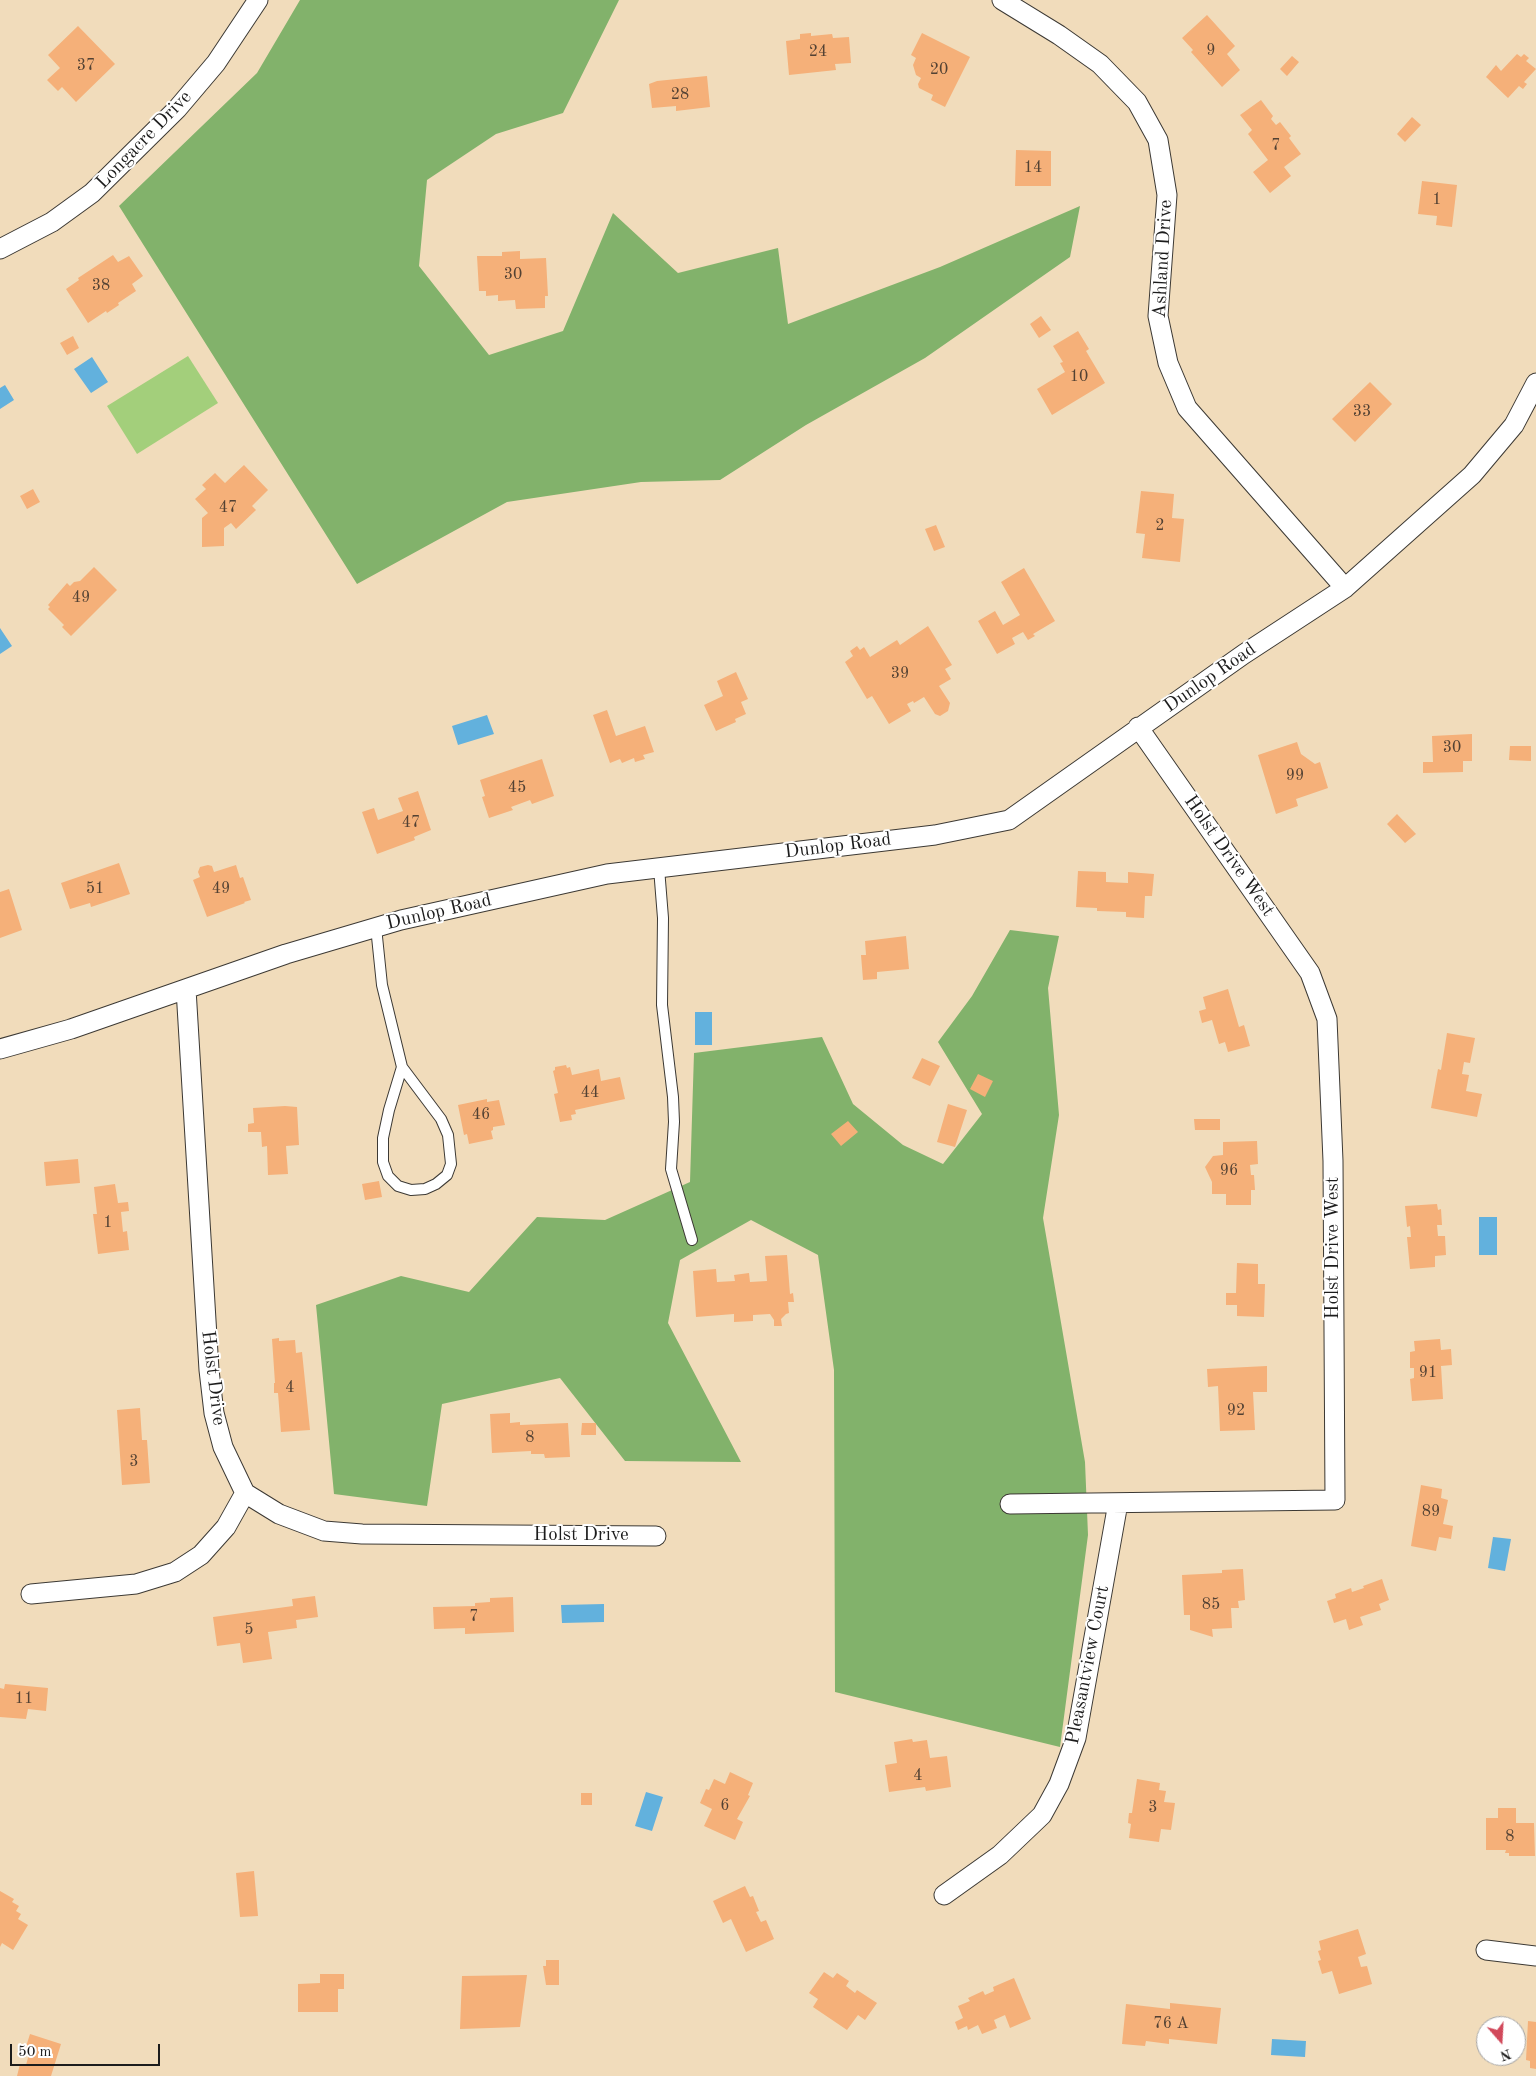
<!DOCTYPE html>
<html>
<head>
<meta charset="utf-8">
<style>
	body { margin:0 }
	#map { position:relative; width:1536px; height:2076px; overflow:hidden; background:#f1dcbb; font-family:"Old Standard TT",serif }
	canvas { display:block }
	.north { position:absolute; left:1476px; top:2016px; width:50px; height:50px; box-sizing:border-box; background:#fff; border:1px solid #a4a4a4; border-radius:50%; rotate:161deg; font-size:14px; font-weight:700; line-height:20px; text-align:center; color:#1c1c1c }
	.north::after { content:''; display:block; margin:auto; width:18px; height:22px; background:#d1495b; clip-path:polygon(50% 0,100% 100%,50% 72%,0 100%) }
	.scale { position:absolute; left:10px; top:2044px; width:150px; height:22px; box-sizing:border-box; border:2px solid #1c1c1c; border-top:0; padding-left:6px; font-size:15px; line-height:18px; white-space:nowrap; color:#1c1c1c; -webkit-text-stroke:4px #fff; paint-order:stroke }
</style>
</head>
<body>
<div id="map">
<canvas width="1536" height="2076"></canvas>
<div class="north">N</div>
<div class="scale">50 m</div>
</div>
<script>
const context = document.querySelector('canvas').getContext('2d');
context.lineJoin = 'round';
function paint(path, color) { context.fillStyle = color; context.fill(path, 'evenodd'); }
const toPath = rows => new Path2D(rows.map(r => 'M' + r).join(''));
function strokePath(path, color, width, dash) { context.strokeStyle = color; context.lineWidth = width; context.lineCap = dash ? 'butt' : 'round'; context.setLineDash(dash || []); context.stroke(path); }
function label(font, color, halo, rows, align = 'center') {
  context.font = font + ' "Old Standard TT",serif'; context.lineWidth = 4; context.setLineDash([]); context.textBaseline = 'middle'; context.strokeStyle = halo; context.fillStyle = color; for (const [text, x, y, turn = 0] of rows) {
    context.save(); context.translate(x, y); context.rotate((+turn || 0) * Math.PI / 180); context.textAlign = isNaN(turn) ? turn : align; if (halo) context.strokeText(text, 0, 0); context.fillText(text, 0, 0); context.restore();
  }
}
const green = toPath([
	[188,356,218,403,137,454,107,406]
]);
const forest = toPath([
	[300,0,619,0,563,113,496,134,427,180,419,266,489,355,563,331,613,213,678,273,778,248,788,324,940,267,1080,206,1070,257,925,358,806,425,720,480,641,482,507,502,357,584,119,206,257,73],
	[1010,930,1059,936,1048,988,1059,1115,1043,1218,1085,1462,1088,1535,1060,1747,835,1692,834,1370,818,1255,751,1220,680,1260,668,1323,741,1462,625,1461,560,1378,442,1404,427,1506,334,1494,316,1305,401,1276,469,1292,537,1217,605,1220,690,1182,694,1053,822,1037,853,1104,903,1145,943,1164,982,1114,938,1042,972,996]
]);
const water = toPath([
	[92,357,108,382,91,393,74,369],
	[5,385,14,400,0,409,0,388],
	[0,628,12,646,0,654],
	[487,715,494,734,458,745,452,726],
	[695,1012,712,1012,712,1045,695,1045],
	[1479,1217,1497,1217,1497,1255,1479,1255],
	[1493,1537,1511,1539,1505,1571,1488,1568],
	[604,1604,604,1622,562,1623,561,1605],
	[646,1792,663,1797,652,1831,635,1826],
	[1272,2039,1306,2041,1305,2057,1271,2055]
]);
const building = toPath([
	[1207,15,1235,46,1227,54,1240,70,1222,87,1191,52,1193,50,1182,38],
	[78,26,115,64,76,102,62,87,58,91,47,80,60,68,48,55],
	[811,33,811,36,832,34,833,38,849,37,851,63,835,64,836,70,789,75,786,41,800,39,800,34],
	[922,33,970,57,945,107,931,100,933,95,919,88,918,84,921,78,916,75,913,65,916,58,911,55],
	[1517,54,1521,57,1524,54,1529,58,1526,61,1536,69,1524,82,1527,84,1523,89,1519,86,1508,98,1486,77,1496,65,1501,71],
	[1292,56,1299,62,1287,76,1280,69],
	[707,76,710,107,676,111,676,106,652,108,649,84,657,81],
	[1261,100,1273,116,1271,119,1276,125,1280,122,1291,136,1289,138,1301,154,1284,167,1291,176,1270,193,1253,172,1268,160,1248,134,1252,130,1240,115],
	[1412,117,1421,125,1405,142,1397,134],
	[1016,150,1051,151,1051,186,1015,186],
	[1422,181,1457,185,1452,227,1436,225,1437,216,1418,214],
	[520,251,520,259,546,258,548,296,545,296,545,308,516,309,515,300,498,301,498,295,486,296,486,291,479,291,477,256,502,256,502,252],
	[113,255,118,262,129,256,143,276,132,284,136,291,118,303,119,305,107,313,106,311,88,323,66,289,79,280,78,278],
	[1041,316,1051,330,1039,338,1030,324],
	[1078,331,1089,349,1086,351,1105,383,1052,415,1037,389,1065,372,1060,363,1063,362,1053,346],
	[73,336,79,348,67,355,60,343],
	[1370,382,1392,404,1355,442,1332,419],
	[244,465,268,490,252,506,256,510,236,529,231,523,224,528,224,546,202,547,202,518,208,513,195,499,206,489,202,485,215,473,225,483],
	[33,489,40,502,27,509,20,496],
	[1141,491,1174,494,1172,518,1184,519,1180,562,1142,558,1145,534,1136,533],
	[936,525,945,547,934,551,925,529],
	[94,567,117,590,71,636,62,627,64,625,48,609,50,607,48,605,67,583,70,586,74,582,80,581],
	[1024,568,1055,621,1033,634,1035,636,1028,640,1023,632,1012,638,1015,644,997,654,978,621,995,611,1003,625,1020,615,1001,582],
	[928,626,952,665,945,669,951,679,939,686,950,703,948,711,940,716,935,714,924,697,914,703,913,701,907,704,911,711,889,724,872,696,867,699,845,662,853,656,850,651,857,646,860,650,864,647,870,657,897,640,900,645],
	[736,672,748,699,741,702,746,714,735,719,736,722,716,731,704,705,723,696,717,681],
	[607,710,616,736,645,726,654,752,643,755,645,759,635,762,634,758,622,763,620,759,610,763,593,715],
	[1472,734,1472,761,1463,761,1463,772,1423,773,1423,762,1433,762,1432,736],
	[1297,742,1301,754,1315,764,1320,762,1328,788,1296,799,1298,806,1276,814,1258,755],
	[1510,746,1531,746,1531,761,1509,760],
	[542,759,554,796,532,804,530,800,511,807,513,810,489,818,482,797,485,796,480,780],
	[418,791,431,830,414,837,415,840,377,854,362,812,374,808,378,820,403,811,398,798],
	[1397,814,1416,834,1405,843,1387,824],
	[119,863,130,894,91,907,90,903,70,909,61,883],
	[208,865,212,866,214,872,236,865,240,878,243,877,251,900,244,902,245,903,207,917,193,880,200,877,198,872,200,867],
	[1078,871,1106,872,1106,882,1128,883,1128,872,1154,874,1152,896,1145,896,1144,918,1126,917,1126,912,1097,911,1097,908,1076,907],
	[9,889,22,930,0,938,0,892],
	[906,936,909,969,877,972,877,979,863,980,861,955,866,955,865,941],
	[1228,989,1239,1027,1244,1025,1250,1046,1228,1052,1225,1042,1219,1044,1212,1020,1202,1023,1199,1011,1206,1009,1203,997],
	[1447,1033,1475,1038,1470,1063,1464,1062,1462,1074,1469,1075,1466,1091,1482,1094,1477,1117,1431,1108,1438,1069,1441,1070],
	[922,1058,940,1066,930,1086,912,1078],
	[566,1065,567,1068,570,1067,572,1075,599,1069,601,1081,620,1077,625,1099,575,1110,576,1114,571,1115,572,1120,560,1122,554,1094,558,1093,553,1071,555,1070,555,1067],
	[978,1074,993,1081,985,1097,970,1089],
	[487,1099,487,1102,499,1100,505,1125,493,1127,493,1130,491,1131,493,1139,469,1144,467,1134,464,1135,458,1105],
	[948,1104,967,1110,955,1147,937,1142],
	[285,1106,297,1107,299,1145,286,1146,288,1174,268,1175,267,1146,262,1147,261,1132,248,1132,248,1124,254,1123,253,1108],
	[1194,1119,1220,1119,1220,1130,1195,1130],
	[848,1121,858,1132,841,1146,831,1134],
	[1257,1141,1258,1164,1250,1165,1251,1175,1254,1175,1255,1190,1251,1190,1251,1205,1226,1205,1226,1194,1212,1194,1212,1182,1205,1167,1213,1156,1223,1155,1223,1142],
	[78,1159,80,1183,46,1186,44,1162],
	[379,1181,382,1197,365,1200,362,1184],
	[115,1184,118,1203,128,1202,129,1211,121,1212,123,1232,127,1231,129,1250,98,1254,93,1214,97,1214,94,1187],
	[1437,1204,1438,1210,1441,1209,1442,1225,1437,1225,1438,1236,1445,1236,1446,1255,1435,1256,1435,1267,1410,1269,1407,1237,1411,1237,1410,1226,1407,1227,1405,1206],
	[787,1255,790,1294,793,1293,794,1302,788,1302,789,1313,786,1314,781,1319,782,1326,774,1326,774,1320,770,1314,753,1315,753,1321,734,1322,734,1314,696,1317,693,1271,716,1269,717,1282,735,1281,734,1275,749,1273,750,1282,767,1281,765,1256],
	[1237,1263,1258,1264,1258,1284,1265,1284,1264,1317,1237,1316,1237,1305,1226,1305,1226,1293,1236,1293],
	[279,1338,279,1341,295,1340,296,1353,302,1352,310,1430,281,1432,278,1393,274,1393,274,1383,275,1383,272,1339],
	[1440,1339,1441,1350,1451,1349,1452,1365,1441,1366,1443,1399,1412,1401,1410,1379,1414,1378,1414,1368,1410,1368,1410,1352,1415,1351,1414,1341],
	[1267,1366,1267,1392,1253,1392,1255,1430,1220,1431,1218,1386,1208,1387,1207,1369],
	[140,1408,142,1440,147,1440,150,1483,122,1485,117,1410],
	[510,1413,510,1423,520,1422,520,1425,568,1423,570,1457,545,1458,544,1454,531,1454,531,1451,492,1453,490,1414],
	[582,1423,596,1423,596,1435,581,1435],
	[1421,1485,1442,1489,1441,1498,1448,1500,1443,1524,1453,1526,1451,1539,1439,1537,1436,1551,1411,1546],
	[1243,1569,1245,1600,1238,1601,1239,1608,1231,1608,1232,1628,1212,1629,1213,1637,1190,1630,1190,1615,1184,1615,1182,1575,1222,1573,1222,1570],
	[1382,1579,1389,1600,1379,1604,1381,1610,1360,1617,1363,1625,1349,1630,1346,1619,1334,1623,1327,1601,1336,1598,1335,1594,1351,1588,1352,1592,1364,1588,1363,1586],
	[315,1596,318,1617,296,1620,297,1628,268,1632,272,1659,243,1663,240,1643,217,1646,213,1617,293,1606,292,1599],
	[513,1597,514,1632,465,1634,465,1628,434,1629,433,1607,475,1606,475,1603,490,1602,490,1598],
	[5,1684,48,1688,46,1711,28,1709,26,1719,0,1717,0,1688,4,1689],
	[912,1739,913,1742,927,1740,930,1758,947,1756,951,1787,926,1791,925,1787,889,1792,885,1765,897,1763,894,1742],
	[730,1772,753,1783,748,1795,750,1796,737,1819,743,1822,735,1840,704,1826,712,1809,700,1803,706,1789,709,1790,714,1779,725,1784],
	[1137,1779,1160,1783,1159,1790,1166,1791,1164,1802,1175,1803,1171,1830,1161,1829,1159,1842,1129,1838,1131,1824,1128,1823,1129,1813,1132,1813],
	[581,1793,592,1793,592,1805,581,1805],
	[1498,1808,1516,1808,1516,1823,1534,1823,1535,1856,1509,1856,1509,1853,1505,1853,1506,1850,1486,1850,1486,1818,1498,1818],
	[254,1871,258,1916,240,1917,236,1873],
	[745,1886,750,1897,753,1896,759,1911,756,1912,761,1922,766,1920,774,1939,746,1952,731,1919,723,1923,713,1901],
	[0,1891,14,1899,12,1902,19,1906,16,1911,21,1914,18,1919,28,1925,13,1950,2,1943,0,1947],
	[1358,1929,1366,1954,1358,1957,1361,1967,1367,1966,1372,1984,1339,1994,1332,1971,1322,1974,1318,1961,1321,1960,1318,1951,1321,1950,1319,1941],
	[546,1960,559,1960,559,1985,546,1985,543,1966,546,1966],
	[824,1972,833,1978,837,1973,849,1981,846,1986,855,1993,857,1990,877,2003,865,2020,858,2015,847,2030,813,2007,818,1999,809,1993],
	[320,1974,344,1974,344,1989,338,1989,338,2012,298,2012,298,1984,320,1983],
	[527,1975,520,2027,460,2029,462,1976],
	[1014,1978,1031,2019,1010,2028,1005,2015,994,2020,997,2028,982,2034,978,2025,968,2030,967,2026,958,2030,955,2022,963,2018,958,2006,970,2001,968,1998,983,1991,985,1995,994,1991,993,1987],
	[1170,2003,1221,2008,1217,2044,1169,2039,1169,2044,1146,2041,1145,2046,1122,2044,1126,2004,1170,2009],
	[1528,2021,1536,2022,1536,2069,1530,2068,1530,2061,1526,2060],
	[30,2034,61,2044,51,2076,17,2076,20,2064,26,2065,29,2054,24,2053]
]);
const lane = toPath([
	[659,868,663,918,662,1005,673,1097,674,1122,671,1169,692,1240],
	[376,927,382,985,402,1067,441,1119,448,1135,451,1164,447,1175,436,1184,425,1189,411,1190,398,1186,388,1176,383,1162,383,1138,389,1110,402,1067]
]);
const street = toPath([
	[1002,0,1059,35,1100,64,1137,102,1158,140,1167,195,1158,316,1168,363,1187,408,1345,588],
	[0,249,52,222,92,193,177,109,216,63,258,0],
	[186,989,209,1370,214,1413,223,1447,245,1493,279,1514,324,1531,362,1534,656,1536],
	[0,1049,71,1029,286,954,401,920,607,874,935,835,1009,820,1244,654,1345,588,1472,475,1514,425,1536,383],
	[1010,1504,1335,1500,1333,1161,1327,1019,1310,973,1138,727],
	[31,1594,136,1584,175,1572,201,1555,226,1527,245,1493],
	[944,1895,1000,1855,1042,1815,1059,1784,1076,1738,1118,1503],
	[1486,1950,1536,1956]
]);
const numberNames = [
	["9",1211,51],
	["24",818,52],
	["37",86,66],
	["20",939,70],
	["28",680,95],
	["7",1276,146],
	["14",1033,168],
	["1",1437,200],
	["30",513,275],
	["38",101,286],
	["10",1079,377],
	["33",1362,412],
	["47",228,508],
	["2",1160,526],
	["49",81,598],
	["39",900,674],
	["30",1452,748],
	["99",1295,776],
	["45",517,788],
	["47",411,823],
	["51",95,889],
	["49",221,889],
	["44",590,1093],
	["46",481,1115],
	["96",1229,1171],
	["1",108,1223],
	["91",1428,1373],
	["4",290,1388],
	["92",1236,1411],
	["8",530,1438],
	["3",134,1462],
	["89",1431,1512],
	["85",1211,1605],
	["7",474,1617],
	["5",249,1630],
	["11",24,1699],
	["4",918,1776],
	["6",725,1806],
	["3",1153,1808],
	["8",1510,1837],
	["76 A",1171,2024]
];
const streetNames = [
	["Longacre Drive",144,140,-46],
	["Ashland Drive",1163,259,-87],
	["Dunlop Road",1210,678,-35],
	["Dunlop Road",838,846,-7],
	["Holst Drive West",1229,856,55],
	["Dunlop Road",439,912,-13],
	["Holst Drive West",1333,1248,-90],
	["Holst Drive",213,1378,83],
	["Holst Drive",581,1535],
	["Pleasantview Court",1088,1665,-79]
];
paint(green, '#a3cf7b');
paint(forest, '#82b26b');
paint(water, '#62b1dd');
paint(building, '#f5b079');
strokePath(lane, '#3c3934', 12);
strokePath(street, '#3c3934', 21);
strokePath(lane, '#fff', 10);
strokePath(street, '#fff', 19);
label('16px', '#524133', null, numberNames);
label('19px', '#1c1c1c', '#fff', streetNames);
</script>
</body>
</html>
